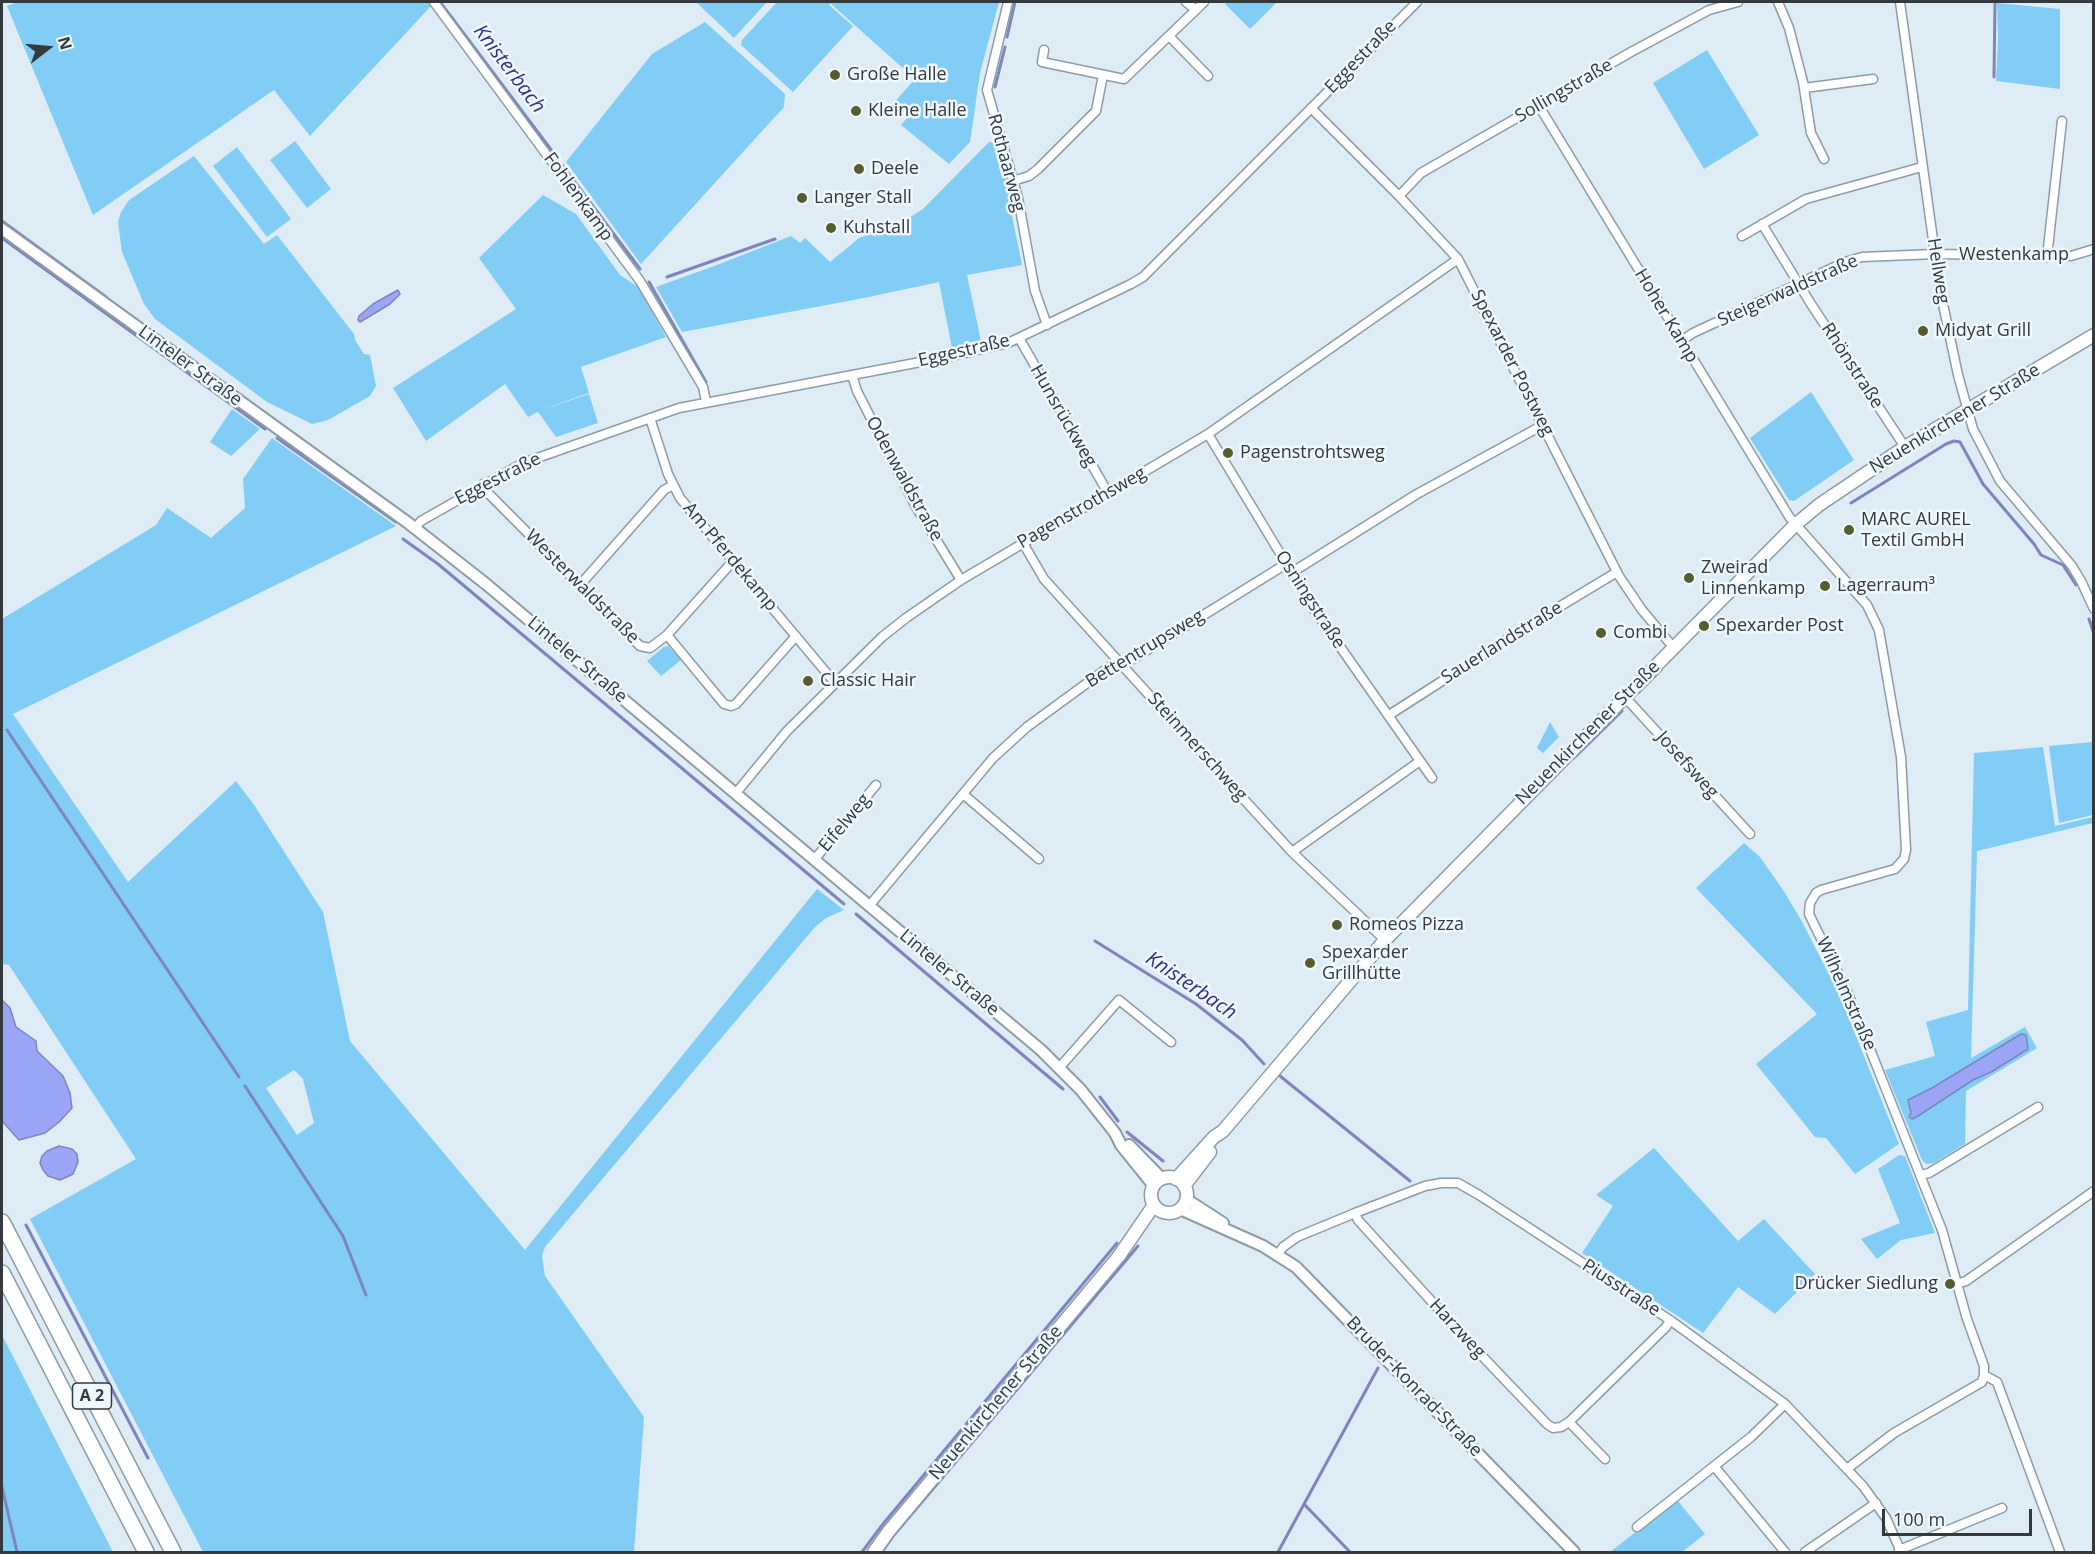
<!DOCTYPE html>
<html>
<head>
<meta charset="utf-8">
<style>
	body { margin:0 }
	#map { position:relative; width:2095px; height:1554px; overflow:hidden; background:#ddecf5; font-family:"Open Sans",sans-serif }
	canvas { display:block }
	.frame { position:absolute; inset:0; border:3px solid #33393c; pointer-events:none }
	.north { position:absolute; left:18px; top:18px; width:60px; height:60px; -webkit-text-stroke:4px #eff8fe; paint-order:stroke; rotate:74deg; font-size:16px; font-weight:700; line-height:24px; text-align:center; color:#33393c }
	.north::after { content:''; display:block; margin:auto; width:21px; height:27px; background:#33393c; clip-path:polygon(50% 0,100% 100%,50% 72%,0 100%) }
	.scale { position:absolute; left:1882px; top:1509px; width:150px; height:27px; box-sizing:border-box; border:3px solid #33393c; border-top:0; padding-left:8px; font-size:18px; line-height:21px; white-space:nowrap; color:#33393c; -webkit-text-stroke:4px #eff8fe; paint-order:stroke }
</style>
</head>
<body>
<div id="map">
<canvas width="2095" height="1554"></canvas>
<div class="frame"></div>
<div class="north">N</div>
<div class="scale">100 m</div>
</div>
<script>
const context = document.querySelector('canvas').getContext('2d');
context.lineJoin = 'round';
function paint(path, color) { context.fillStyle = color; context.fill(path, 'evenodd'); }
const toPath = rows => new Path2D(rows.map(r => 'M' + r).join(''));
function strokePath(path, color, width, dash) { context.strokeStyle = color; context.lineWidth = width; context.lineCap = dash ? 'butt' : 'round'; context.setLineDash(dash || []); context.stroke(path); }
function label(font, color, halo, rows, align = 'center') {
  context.font = font + ' "Open Sans",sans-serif'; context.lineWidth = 5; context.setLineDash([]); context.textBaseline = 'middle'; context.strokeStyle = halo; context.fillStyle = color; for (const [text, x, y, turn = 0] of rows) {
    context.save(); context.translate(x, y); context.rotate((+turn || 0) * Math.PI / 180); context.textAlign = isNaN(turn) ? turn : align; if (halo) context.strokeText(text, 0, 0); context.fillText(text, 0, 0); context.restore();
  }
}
const green = toPath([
	[17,2,430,2,432,5,310,136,274,90,93,215,7,6],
	[696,2,767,2,734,38],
	[777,2,999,2,980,73,970,142,949,164,901,125,907,118,891,106,915,79,830,3,829,5,853,26,793,92,741,45,742,40],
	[1228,2,1277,2,1250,29,1225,4],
	[1997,3,2060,9,2060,89,1996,81,1998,38],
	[705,22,785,94,784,107,641,264,566,162,652,54],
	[1707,50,1759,135,1704,169,1653,83],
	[295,141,331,189,307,208,270,160],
	[989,142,995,143,1012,197,1009,201,1022,265,967,275,981,341,952,348,939,282,859,299,682,332,656,287,717,265,791,236,800,243,805,238,830,262,859,238,906,220,923,209],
	[237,147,291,219,267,237,213,166],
	[194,156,264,244,277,235,354,334,355,340,364,354,370,355,376,386,370,396,328,420,312,424,267,402,155,319,144,304,122,252,118,222,121,212,129,200],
	[543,195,576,214,620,275,638,287,666,337,581,367,589,393,541,410,589,394,598,423,556,437,538,412,528,417,505,384,426,441,393,388,516,309,479,258],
	[1811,392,1854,460,1794,501,1789,500,1750,438],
	[232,409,260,429,231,456,210,442],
	[272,438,396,526,13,714,128,882,236,781,254,805,323,912,350,1041,525,1250,817,889,844,910,826,918,815,927,545,1247,542,1256,545,1276,644,1417,634,1552,203,1552,30,1219,136,1159,9,965,2,964,2,619,156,525,167,508,211,538,245,508,243,479],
	[294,1070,303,1079,314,1123,297,1135,266,1088],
	[668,646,681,660,661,676,647,661,664,647],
	[1550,722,1559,737,1543,753,1537,748],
	[2093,742,2093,815,2059,823,2049,746],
	[2043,747,2055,826,2093,817,2093,823,1977,851,1971,1058,2025,1027,2037,1048,1966,1091,1965,1144,1934,1163,1926,1164,1922,1160,1885,1070,1935,1056,1926,1022,1968,1010,1974,753],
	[1744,843,1760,857,1785,893,1801,920,1840,996,1899,1144,1855,1174,1826,1138,1815,1137,1756,1064,1817,1014,1696,888],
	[1654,1148,1738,1241,1764,1219,1815,1274,1775,1314,1738,1287,1703,1333,1582,1253,1613,1206,1596,1195],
	[1899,1155,1905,1156,1935,1233,1901,1240,1877,1259,1861,1239,1900,1223,1878,1169],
	[2,1335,113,1552,2,1552],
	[1677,1500,1705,1534,1682,1552,1610,1552]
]);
const water = toPath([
	[398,290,400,294,390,304,360,322,358,320,359,316,373,304,398,290],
	[2,1000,10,1008,16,1027,36,1041,37,1051,63,1076,70,1093,72,1108,59,1122,45,1133,19,1140,2,1121,2,1000],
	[2021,1034,2026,1035,2028,1049,1991,1072,1973,1080,1918,1116,1912,1119,1909,1117,1911,1113,1908,1100,1932,1088,2021,1034],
	[59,1146,72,1149,77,1154,78,1162,73,1174,60,1180,48,1176,43,1170,40,1163,42,1156,47,1151,59,1146]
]);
const stream = toPath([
	[440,2,555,155],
	[1007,37,1015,2],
	[1994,77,1995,2],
	[995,87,1005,47],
	[562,165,640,269],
	[2,221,106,297],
	[2,238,265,429],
	[667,277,775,239],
	[649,282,706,382],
	[277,438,396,522],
	[1851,503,1946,444,1954,441,1960,442,1983,484,2034,544,2041,555,2063,565,2076,585],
	[403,539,438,564,844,904],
	[2089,619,2094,634],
	[1639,692,1661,670],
	[7,730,239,1077],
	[1575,757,1622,711],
	[856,914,1063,1089],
	[1095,941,1196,1004,1242,1040,1264,1064],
	[1280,1076,1410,1181],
	[245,1086,343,1236,366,1295],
	[1100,1097,1118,1121],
	[1127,1132,1163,1161],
	[26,1225,148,1458],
	[2,1487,17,1552],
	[1304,1504,1350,1552],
	[862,1552,883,1524,1117,1243],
	[882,1552,894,1535,1138,1246],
	[1278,1552,1378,1368]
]);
const minor = toPath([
	[434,2,640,281,703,387,706,401],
	[1008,2,987,90,1018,198,1035,291,1047,325],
	[1186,2,1195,9],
	[1778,2,1789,28,1803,82,1811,133,1824,159],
	[1900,2,1940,290,1958,375,1973,429,2000,481,2072,566,2081,581,2094,609],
	[1169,36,1208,76],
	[1044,50,1042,62,1124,79,1204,2],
	[1804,88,1873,79],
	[1539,106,1790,518,1867,605,1879,630,1901,757,1906,850,1904,859,1895,869,1821,890,1816,893,1810,903,1809,914,1848,994,1942,1230,1967,1319,1984,1366,1984,1375,1982,1382,1894,1433,1848,1468],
	[1311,108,1399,196,1458,259,1619,576,1642,610,1673,647],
	[1013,181,1029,176,1038,169,1096,111,1103,75],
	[1399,196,1421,173,1631,52,1709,10,1738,2],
	[1762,224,1811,304,1905,447],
	[1742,236,1806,199,1922,167],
	[2047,257,2062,121],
	[1019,338,1108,493],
	[1681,341,1693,333,1845,262,1862,257,1935,254,2071,256,2094,249],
	[852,375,857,391,915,505,961,580],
	[650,418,668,474,680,498,835,683],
	[1208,434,1313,608,1432,778],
	[483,484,488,493,640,646,650,648,667,635,734,560],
	[415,528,421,521,523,463,679,408,952,356,1008,343,1131,284,1143,277,1417,2],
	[1023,543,1044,579,1217,770,1292,852,1385,940],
	[1291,573,1417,494,1543,425],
	[580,585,664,490,673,485],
	[667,635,724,704,731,706,736,704,796,636],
	[1624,696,1750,834],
	[1389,715,1539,619,1617,572],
	[736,793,787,731,882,637,906,618,961,580,1208,434,1458,259],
	[963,794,1039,859],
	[1292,852,1420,761],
	[814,860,876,785],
	[869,906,993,758,1027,727,1109,667,1131,660,1286,564],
	[1059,1068,1119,1000,1171,1042],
	[1920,1175,1929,1173,2038,1107],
	[1355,1213,1358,1220,1462,1335,1547,1424,1553,1428,1561,1427,1569,1422,1666,1327,1670,1320],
	[1278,1254,1283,1247,1297,1237,1355,1213,1425,1186,1441,1183,1458,1183,1479,1195,1670,1320,1785,1404,1863,1486,1886,1518,1901,1552],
	[1957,1284,1966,1281,2094,1191],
	[1984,1375,1997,1382,2060,1552],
	[1569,1422,1605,1459],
	[1714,1466,1785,1552],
	[1637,1527,1751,1437,1785,1404],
	[1899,1550,2002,1508],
	[1805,1552,1876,1503]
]);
const tertiary = toPath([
	[2,229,407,522,486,584,1041,1050,1081,1090,1115,1133,1121,1145,1154,1186],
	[1129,1145,1162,1179],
	[1186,1199,1223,1223],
	[1180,1209,1263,1246,1296,1267,1574,1552]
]);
const secondary = toPath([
	'1151 1195a18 18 0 1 1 36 0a18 18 0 1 1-36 0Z',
	[1176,1179,1214,1137,1223,1131,1385,940,1795,525,1819,505,1905,447,2094,335],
	[1184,1186,1210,1152],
	[874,1552,889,1531,1119,1256,1154,1205]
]);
const motorway = toPath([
	[2,1222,173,1552],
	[2,1273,146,1552]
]);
const markers = [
	[835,75,6,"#555d2c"],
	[856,111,6,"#555d2c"],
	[859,169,6,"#555d2c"],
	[802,198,6,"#555d2c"],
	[831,228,6,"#555d2c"],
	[1923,331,6,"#555d2c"],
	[1228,453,6,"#555d2c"],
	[1849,530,6,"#555d2c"],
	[1689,578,6,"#555d2c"],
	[1825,586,6,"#555d2c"],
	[1704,626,6,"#555d2c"],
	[1601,633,6,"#555d2c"],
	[808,681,6,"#555d2c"],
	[1337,925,6,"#555d2c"],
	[1310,963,6,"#555d2c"],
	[1950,1284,6,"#555d2c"]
];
const shields = [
	[92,1396,39]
];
const shieldNames = [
	["A 2",92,1396]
];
const streetNames = [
	["Eggestraße",1361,57,-46],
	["Sollingstraße",1564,91,-30],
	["Rothaarweg",1006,163,75],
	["Fohlenkamp",578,197,54],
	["Westenkamp",2014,255],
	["Hellweg",1938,271,81],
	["Steigerwaldstraße",1788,291,-24],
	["Hoher Kamp",1666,316,59],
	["Eggestraße",964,351,-13],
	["Spexarder Postweg",1512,363,63],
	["Linteler Straße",190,366,36],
	["Rhönstraße",1852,366,57],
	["Hunsrückweg",1063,416,60],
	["Neuenkirchener Straße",1955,419,-31],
	["Eggestraße",498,479,-27],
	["Odenwaldstraße",904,479,61],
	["Pagenstrothsweg",1082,508,-30],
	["Am Pferdekamp",730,557,50],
	["Westerwaldstraße",582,587,45],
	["Osningstraße",1310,600,57],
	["Sauerlandstraße",1502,643,-32],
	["Bettentrupsweg",1145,649,-31],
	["Linteler Straße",577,660,40],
	["Neuenkirchener Straße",1588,733,-45],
	["Steinmerschweg",1197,747,48],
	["Josefsweg",1687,765,48],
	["Eifelweg",845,823,-50],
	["Linteler Straße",949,973,40],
	["Wilhelmstraße",1846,994,66],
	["Piusstraße",1621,1288,33],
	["Harzweg",1457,1329,47],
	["Bruder-Konrad-Straße",1414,1387,46],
	["Neuenkirchener Straße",996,1403,-50]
];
const poiNames = [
	["Große Halle",847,75],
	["Kleine Halle",868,111],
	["Deele",871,169],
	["Langer Stall",814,198],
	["Kuhstall",843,228],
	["Midyat Grill",1935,331],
	["Pagenstrohtsweg",1240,453],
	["MARC AUREL",1861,520],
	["Textil GmbH",1861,541],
	["Zweirad",1701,568],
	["Linnenkamp",1701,589],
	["Lagerraum³",1837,586],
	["Spexarder Post",1716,626],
	["Combi",1613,633],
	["Classic Hair",820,681],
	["Romeos Pizza",1349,925],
	["Spexarder",1322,953],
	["Grillhütte",1322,974],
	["Drücker Siedlung",1938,1284,"right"]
];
const waterNames = [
	["Knisterbach",509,69,53],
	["Knisterbach",1191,986,34]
];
paint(green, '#81cdf5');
paint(water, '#9ca6f7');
strokePath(water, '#7c85bf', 1.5);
strokePath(stream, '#7c85bf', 3);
strokePath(minor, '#8d9ca4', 11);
strokePath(tertiary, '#8d9ca4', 14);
strokePath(secondary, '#8d9ca4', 15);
strokePath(motorway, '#8d9ca4', 18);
strokePath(minor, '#fff', 8);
strokePath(tertiary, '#fff', 10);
strokePath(secondary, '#fff', 12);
strokePath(motorway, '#fff', 15);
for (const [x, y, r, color] of markers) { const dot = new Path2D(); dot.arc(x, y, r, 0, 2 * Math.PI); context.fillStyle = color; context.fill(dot); strokePath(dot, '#eff8fe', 2); }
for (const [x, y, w] of shields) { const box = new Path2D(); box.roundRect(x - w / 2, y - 13, w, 26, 4.5); context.fillStyle = '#eff8fe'; context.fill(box); strokePath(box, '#33393c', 1.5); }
label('bold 16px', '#33393c', null, shieldNames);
label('18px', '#33393c', '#eff8fe', streetNames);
label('18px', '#33393c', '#eff8fe', poiNames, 'left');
label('italic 20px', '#332f8b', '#eff8fe', waterNames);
</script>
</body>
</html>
